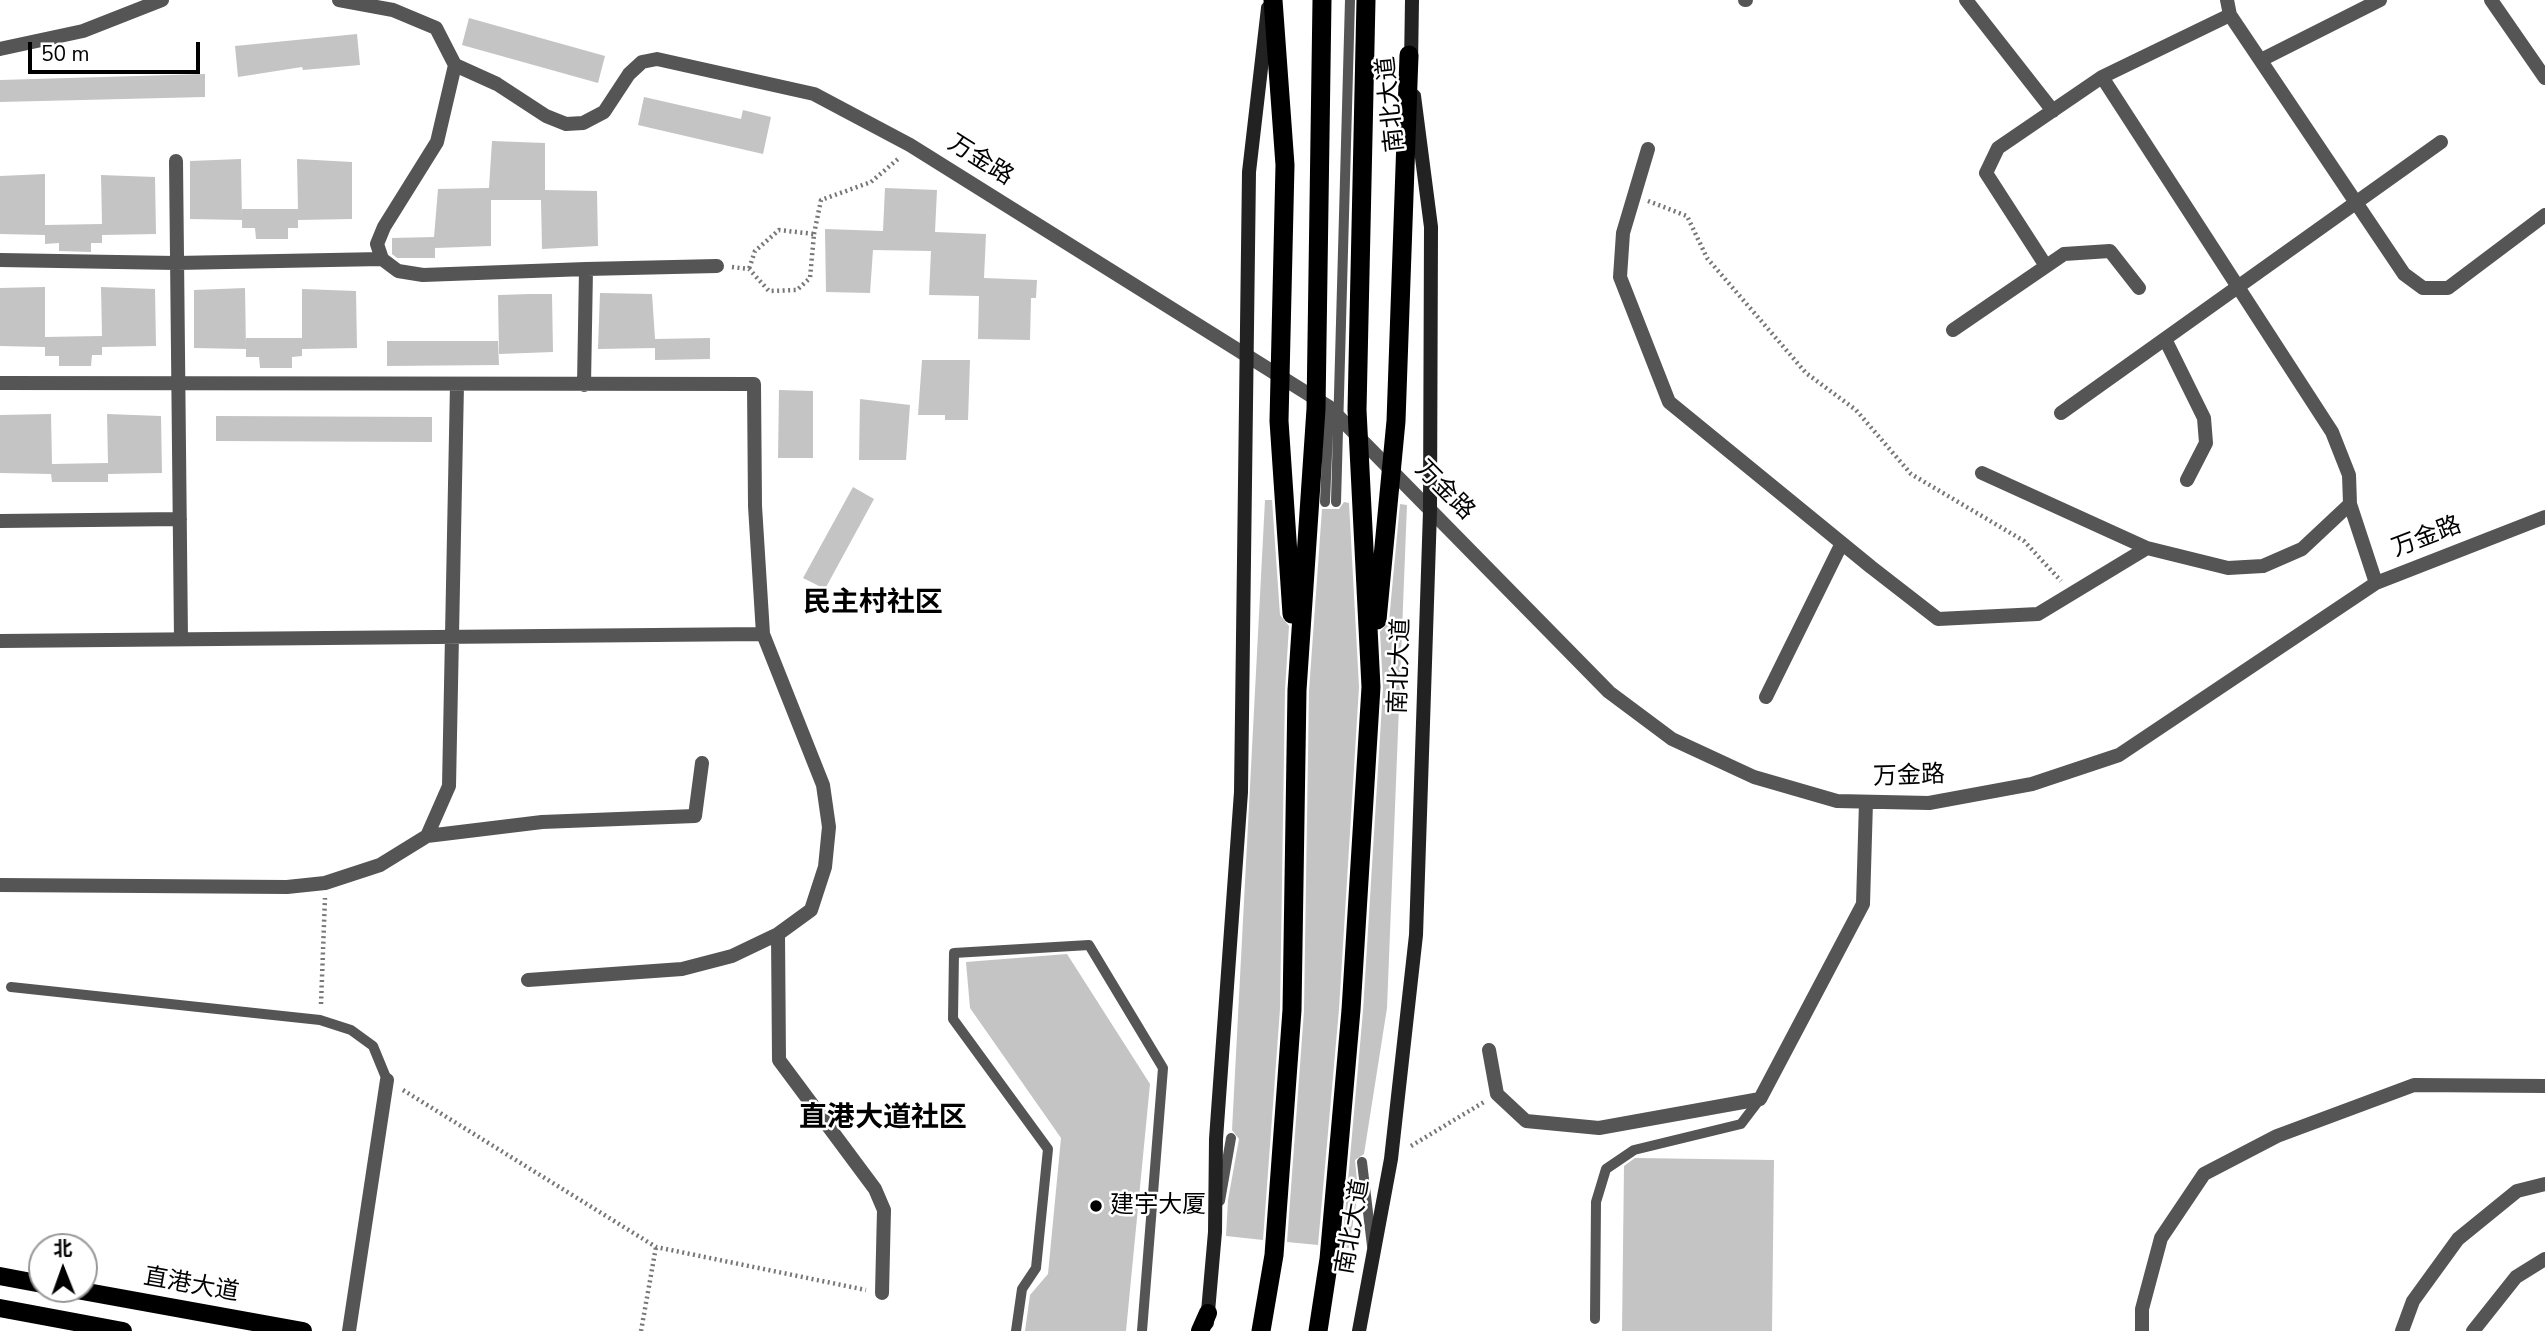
<!DOCTYPE html>
<html>
<head>
<meta charset="utf-8">
<style>
	body { margin:0 }
	#map { position:relative; width:2545px; height:1331px; overflow:hidden; background:#fff; font-family:"Nunito Sans","Noto Sans SC",sans-serif }
	canvas { display:block }
	.north { position:absolute; left:28px; top:1233px; width:70px; height:70px; box-sizing:border-box; background:#fff; border:2px solid #999; border-radius:50%; rotate:359deg; font-size:19px; font-weight:700; line-height:28px; text-align:center; color:#000 }
	.north::after { content:''; display:block; margin:auto; width:24px; height:32px; background:#000; clip-path:polygon(50% 0,100% 100%,50% 72%,0 100%) }
	.scale { position:absolute; left:28px; top:42px; width:172px; height:32px; box-sizing:border-box; border:4px solid #000; border-top:0; padding-left:9px; font-size:21px; line-height:24px; white-space:nowrap; color:#000; -webkit-text-stroke:5px #fff; paint-order:stroke }
</style>
</head>
<body>
<div id="map">
<canvas width="2545" height="1331"></canvas>
<div class="north">北</div>
<div class="scale">50 m</div>
</div>
<script>
const context = document.querySelector('canvas').getContext('2d');
context.lineJoin = 'round';
function paint(path, color) { context.fillStyle = color; context.fill(path, 'evenodd'); }
const toPath = rows => new Path2D(rows.map(r => 'M' + r).join(''));
function strokePath(path, color, width, dash) { context.strokeStyle = color; context.lineWidth = width; context.lineCap = dash ? 'butt' : 'round'; context.setLineDash(dash || []); context.stroke(path); }
function label(font, color, halo, rows, align = 'center') {
  context.font = font + ' "Nunito Sans","Noto Sans SC",sans-serif'; context.lineWidth = 5; context.setLineDash([]); context.textBaseline = 'middle'; context.strokeStyle = halo; context.fillStyle = color; for (const [text, x, y, turn = 0] of rows) {
    context.save(); context.translate(x, y); context.rotate((+turn || 0) * Math.PI / 180); context.textAlign = isNaN(turn) ? turn : align; if (halo) context.strokeText(text, 0, 0); context.fillText(text, 0, 0); context.restore();
  }
}
const building = toPath([
	[469,18,605,56,598,83,462,45],
	[357,34,360,65,303,70,302,67,238,77,235,46],
	[205,74,205,97,0,102,0,80],
	[644,97,741,119,743,110,771,117,763,154,638,125],
	[492,141,545,143,545,190,597,191,598,246,542,249,541,200,491,200,491,246,435,248,435,258,397,258,392,254,392,238,434,237,438,189,489,188],
	[241,159,242,220,190,219,190,161],
	[297,159,352,162,352,219,298,220,298,228,288,228,288,239,256,239,255,228,242,228,242,209,298,209],
	[45,174,45,225,102,224,101,175,155,177,156,234,102,235,102,243,91,243,91,252,59,251,59,243,45,244,45,235,0,234,0,176],
	[885,188,937,190,935,232,986,234,984,278,1037,280,1036,298,1031,298,1030,340,978,339,979,296,929,295,931,251,873,250,870,293,826,292,825,229,883,231],
	[45,287,45,337,102,336,101,287,155,289,156,346,102,347,102,355,92,355,91,366,59,366,59,356,45,356,45,347,0,346,0,288],
	[245,288,246,349,194,348,194,290],
	[302,289,356,291,357,348,302,349,302,356,292,357,292,368,260,368,259,357,246,357,246,338,302,338],
	[600,293,652,294,655,339,710,338,710,359,655,360,655,348,598,349],
	[530,294,552,294,553,352,499,354,498,295],
	[387,341,498,341,499,365,387,366],
	[922,360,970,360,968,420,945,420,945,415,918,415],
	[779,390,813,391,813,458,778,458],
	[860,399,910,405,906,460,859,460],
	[51,414,52,464,108,463,107,414,161,416,162,473,108,474,108,482,52,482,51,474,0,473,0,415],
	[216,416,432,417,432,442,216,441],
	[853,487,874,499,825,589,803,578],
	[1265,500,1272,500,1280,615,1289,626,1285,690,1280,1009,1263,1240,1226,1236,1228,1200,1239,1139,1232,1130],
	[1344,502,1349,503,1359,687,1339,1009,1318,1245,1287,1242,1304,1011,1309,691,1322,509,1339,509],
	[1400,504,1407,505,1387,1008,1364,1154,1355,1160,1358,1192,1349,1248,1342,1248,1363,1011,1383,688,1380,632,1389,621],
	[1067,954,1150,1084,1126,1331,1025,1331,1030,1295,1048,1274,1061,1138,970,1008,966,962],
	[1635,1158,1774,1160,1772,1331,1622,1331,1624,1166]
]);
const path = toPath([
	[1648,201,1687,216,1707,258,1806,373,1856,410,1911,474,2024,541,2061,581],
	[814,234,821,200,871,182,898,159],
	[732,267,749,269,769,291,797,290,810,278,814,234,779,230,755,251,749,269],
	[321,1004,325,898],
	[403,1090,656,1247,866,1290],
	[1411,1146,1484,1102],
	[641,1331,656,1247]
]);
const service = toPath([
	[1325,502,1329,407],
	[1336,502,1350,0],
	[11,987,320,1020,351,1030,373,1046,387,1080],
	[1362,1162,1372,1246],
	[1220,1201,1231,1138],
	[1595,1319,1596,1202,1606,1169,1634,1150,1741,1124,1760,1099],
	[1016,1331,1022,1289,1036,1268,1048,1149,953,1019,954,953,1089,945,1163,1068,1142,1331]
]);
const minor = toPath([
	[339,0,393,10,436,28,455,65,497,84,546,116,566,124,583,123,604,112,629,74,642,62,657,59,814,94,910,145,1329,407,1609,692,1672,739,1754,777,1837,801,1929,803,2032,784,2119,755,2376,583,2545,517],
	[1745,0,1746,0],
	[1966,0,2053,111],
	[2227,0,2230,15,2404,274,2423,288,2448,288,2545,215],
	[2491,0,2545,78],
	[0,49,83,31,162,0],
	[2261,60,2380,0],
	[455,65,437,142,384,227,377,244,382,259,398,271,423,275,586,269,584,385],
	[1648,149,1623,233,1620,277,1669,402,1871,567,1938,619,2038,614,2147,548],
	[176,161,181,639],
	[0,260,176,263,382,259],
	[2046,266,1986,173,1998,148,2102,77,2230,15],
	[586,269,717,266],
	[1953,330,2064,254,2110,251,2139,288],
	[2165,339,2204,418,2206,443,2187,480],
	[0,383,754,384,755,506,763,634,823,785,829,827,825,867,811,910,778,934,732,956,682,969,528,980],
	[2061,413,2441,142],
	[1982,473,2147,548,2228,568,2263,566,2302,549,2350,504,2349,475,2332,432,2102,77],
	[2350,504,2376,583],
	[0,521,180,519],
	[0,641,763,634],
	[1766,697,1842,543],
	[427,836,449,786,457,384],
	[0,885,287,887,325,883,380,865,427,836,542,822,695,816,702,763],
	[778,934,779,1060,875,1189,884,1210,882,1293],
	[1489,1050,1497,1094,1526,1121,1599,1128,1760,1099,1863,904,1866,802],
	[349,1331,387,1080],
	[2142,1331,2142,1309,2161,1238,2204,1174,2277,1136,2414,1085,2545,1086],
	[2402,1331,2413,1301,2458,1239,2517,1191,2545,1184],
	[2473,1331,2516,1277,2545,1259]
]);
const secondary = toPath([
	[1411,65,1412,0],
	[1207,1323,1215,1232,1216,1139,1241,792,1249,172,1268,8],
	[1359,1331,1391,1159,1416,935,1430,511,1431,227,1414,96]
]);
const primary = toPath([
	[0,1276,42,1284],
	[71,1289,303,1331],
	[0,1308,123,1331],
	[1200,1331,1208,1313]
]);
const trunk = toPath([
	[1273,0,1285,165,1279,421,1292,614],
	[1377,620,1396,421,1409,55],
	[1261,1331,1274,1255,1292,1010,1297,690,1316,409,1322,0],
	[1318,1331,1329,1259,1351,1010,1371,687,1357,410,1366,0]
]);
const markers = [
	[1096,1206,7,"#000"]
];
const streetNames = [
	["南北大道",1392,104,-96],
	["万金路",980,161,32],
	["万金路",1444,491,45],
	["万金路",2427,538,-21],
	["南北大道",1401,666,-88],
	["万金路",1909,777,-2],
	["南北大道",1354,1227,-80],
	["直港大道",191,1286,10]
];
const poiNames = [
	["建宇大厦",1110,1206]
];
const quarterNames = [
	["民主村社区",873,604],
	["直港大道社区",883,1119]
];
paint(building, '#c4c4c4');
strokePath(path, '#777', 4.5, [2, 3.5]);
strokePath(service, '#555', 10);
strokePath(minor, '#555', 14);
strokePath(secondary, '#222', 14);
strokePath(primary, '#000', 18);
strokePath(trunk, '#000', 19);
for (const [x, y, r, color] of markers) { const dot = new Path2D(); dot.arc(x, y, r, 0, 2 * Math.PI); context.fillStyle = color; context.fill(dot); strokePath(dot, '#fff', 2.5); }
label('24px', '#000', '#fff', streetNames);
label('24px', '#000', '#fff', poiNames, 'left');
label('bold 28px', '#000', '#fff', quarterNames);
</script>
</body>
</html>
